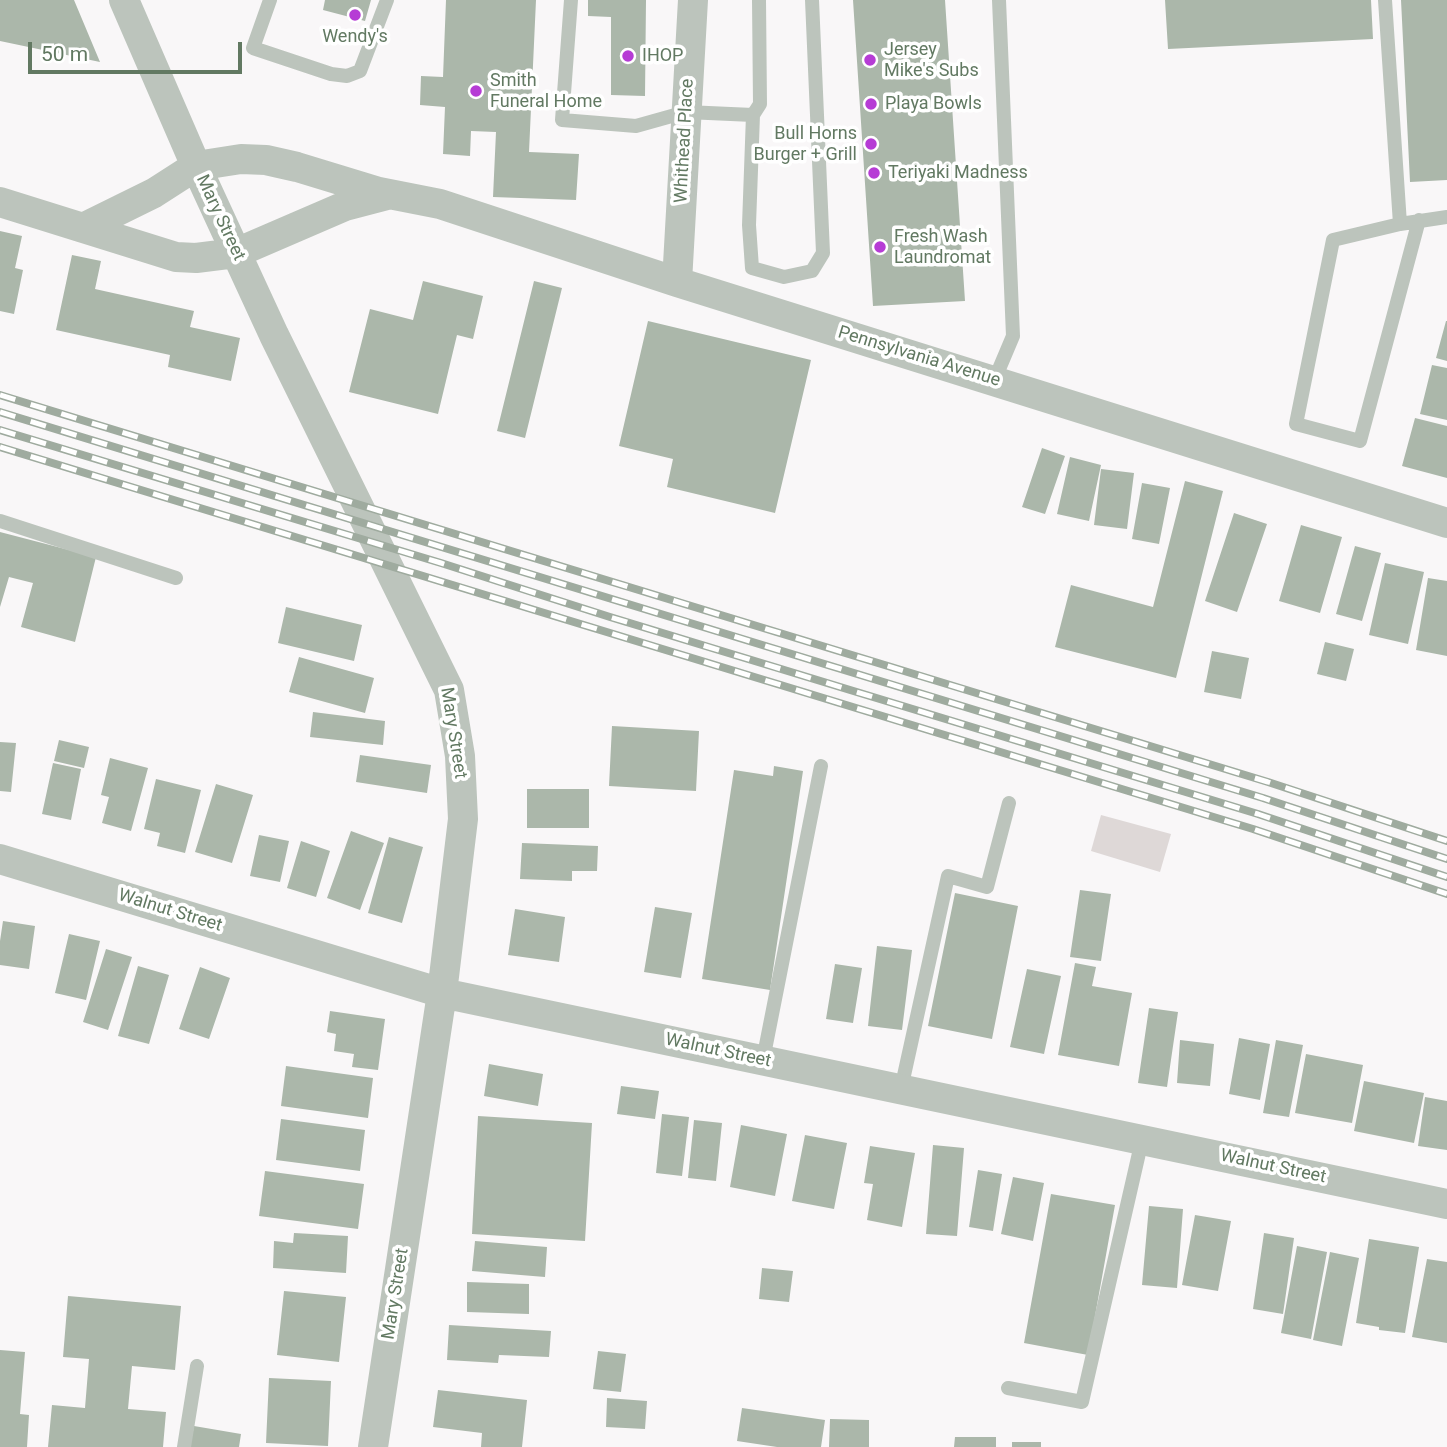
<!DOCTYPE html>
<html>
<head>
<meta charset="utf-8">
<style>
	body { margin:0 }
	#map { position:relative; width:1447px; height:1447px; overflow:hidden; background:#f9f7f8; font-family:Roboto,sans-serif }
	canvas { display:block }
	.scale { position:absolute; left:28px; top:42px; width:214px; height:32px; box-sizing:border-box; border:4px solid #627962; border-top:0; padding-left:9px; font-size:21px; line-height:24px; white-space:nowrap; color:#627962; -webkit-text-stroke:5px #fff; paint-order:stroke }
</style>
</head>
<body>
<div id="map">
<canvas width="1447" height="1447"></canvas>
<div class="scale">50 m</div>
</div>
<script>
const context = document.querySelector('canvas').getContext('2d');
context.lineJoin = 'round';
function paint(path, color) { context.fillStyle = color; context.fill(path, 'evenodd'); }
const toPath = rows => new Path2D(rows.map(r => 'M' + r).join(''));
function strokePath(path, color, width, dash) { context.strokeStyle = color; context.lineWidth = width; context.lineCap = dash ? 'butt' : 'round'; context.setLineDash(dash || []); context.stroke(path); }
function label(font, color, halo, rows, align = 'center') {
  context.font = font + ' Roboto,sans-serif'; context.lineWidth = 7; context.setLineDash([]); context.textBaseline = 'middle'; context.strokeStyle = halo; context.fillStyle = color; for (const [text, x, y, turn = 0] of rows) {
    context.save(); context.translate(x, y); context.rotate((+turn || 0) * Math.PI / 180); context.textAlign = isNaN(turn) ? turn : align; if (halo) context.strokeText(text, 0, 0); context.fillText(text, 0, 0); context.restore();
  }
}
const green = toPath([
	[1101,815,1171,834,1160,872,1091,851]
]);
const building = toPath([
	[0,0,74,0,100,62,0,41],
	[325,0,371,0,365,21,323,10],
	[446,0,536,0,529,152,579,154,576,200,493,197,496,132,471,131,470,156,443,154,445,107,420,105,421,76,443,77],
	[588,0,646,0,645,96,611,95,611,17,588,16],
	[853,0,945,0,965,301,873,306],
	[1165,0,1371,0,1373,39,1168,49],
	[1401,0,1447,0,1447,180,1410,182],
	[0,231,22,236,15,268,23,270,14,314,0,311],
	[72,255,101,261,95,289,194,311,190,327,240,338,231,381,168,367,170,355,56,330],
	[423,281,483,296,473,339,457,335,438,414,349,392,370,309,413,320],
	[534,281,562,288,525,438,497,431],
	[648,321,811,360,775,513,667,487,673,459,619,446],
	[1446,321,1447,321,1447,361,1436,358],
	[1432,365,1447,368,1447,420,1420,414],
	[1415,418,1447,426,1447,478,1402,466],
	[1042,448,1065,456,1045,514,1022,507],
	[1070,457,1101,465,1089,521,1057,514],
	[1101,469,1134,473,1127,529,1094,525],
	[1185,481,1223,491,1176,678,1055,647,1071,585,1153,607],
	[1142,483,1170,488,1159,544,1132,539],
	[1234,513,1267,524,1237,612,1205,601],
	[1301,525,1342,537,1320,613,1279,601],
	[0,532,96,557,75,642,21,627,33,583,9,577,0,607],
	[1355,546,1381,553,1362,621,1336,614],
	[1385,563,1424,572,1408,644,1369,635],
	[1428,578,1447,581,1447,656,1416,650],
	[286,607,362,625,354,661,278,643],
	[1325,642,1354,649,1346,681,1317,674],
	[1212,651,1249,658,1241,699,1204,692],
	[299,657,374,678,365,713,289,692],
	[313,712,385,721,383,745,310,737],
	[612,726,699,731,696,791,609,786],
	[59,740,89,747,84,768,54,761],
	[0,742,16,743,11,792,0,791],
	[360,755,431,765,427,793,356,782],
	[110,758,148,768,131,831,102,823,109,797,101,795],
	[53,763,81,769,71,820,42,814],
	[774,766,803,771,770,990,702,979,734,770,773,776],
	[156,779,201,790,185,853,157,846,160,833,144,829],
	[216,784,253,795,232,863,195,852],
	[527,789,589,789,589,828,527,828],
	[351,831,384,843,360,910,327,898],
	[259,835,289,841,280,882,250,876],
	[389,837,423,847,402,923,368,913],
	[301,841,330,851,316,897,287,888],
	[522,843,598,846,597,871,572,871,572,881,520,879],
	[1080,890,1111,894,1101,961,1070,957],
	[955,893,1018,906,992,1039,928,1026],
	[655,907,692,913,681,978,644,972],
	[515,909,565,917,559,962,508,955],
	[3,921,35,926,29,969,0,965,0,941],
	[69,934,100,941,86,1000,55,993],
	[877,946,912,950,902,1030,868,1026],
	[106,949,132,957,108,1030,83,1022],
	[1075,963,1096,967,1092,986,1132,993,1119,1066,1058,1055],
	[835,964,862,968,853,1023,826,1019],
	[138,966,169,975,149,1044,118,1036],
	[200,967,230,978,209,1039,179,1029],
	[1027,969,1061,976,1044,1054,1010,1047],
	[1149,1008,1178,1012,1167,1087,1138,1083],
	[330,1011,385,1019,378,1070,352,1067,354,1054,334,1051,336,1034,327,1032],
	[1239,1038,1270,1044,1260,1100,1229,1094],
	[1180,1040,1214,1044,1210,1086,1177,1083],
	[1276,1040,1303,1045,1289,1117,1263,1113],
	[1306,1054,1363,1065,1352,1123,1295,1113],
	[489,1064,543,1074,538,1106,484,1096],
	[286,1066,373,1078,368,1118,281,1106],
	[1364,1081,1424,1093,1414,1143,1354,1131],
	[621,1086,659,1091,655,1119,617,1114],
	[1425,1097,1447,1101,1447,1150,1418,1146],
	[662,1114,689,1117,682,1176,656,1173],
	[478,1116,592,1123,585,1241,472,1234],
	[281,1119,365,1130,360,1171,276,1160],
	[694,1120,722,1123,716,1181,688,1178],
	[741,1125,787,1134,775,1196,730,1187],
	[805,1135,847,1143,834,1209,792,1201],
	[933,1145,964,1148,957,1236,926,1234],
	[870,1146,915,1153,902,1227,867,1220,873,1184,864,1183],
	[978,1170,1002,1174,993,1231,969,1227],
	[265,1171,364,1184,358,1229,259,1216],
	[1013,1177,1044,1183,1033,1241,1001,1234],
	[1051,1194,1115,1205,1088,1355,1024,1343],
	[1149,1206,1183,1209,1177,1288,1142,1285],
	[1195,1215,1231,1221,1218,1291,1182,1285],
	[294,1233,348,1236,346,1273,273,1268,274,1241,293,1243],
	[1264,1233,1294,1238,1283,1314,1253,1309],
	[1369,1239,1419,1247,1405,1333,1379,1330,1379,1327,1356,1323],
	[475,1241,547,1247,545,1277,472,1271],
	[1297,1246,1327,1252,1311,1339,1281,1333],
	[1330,1252,1359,1258,1342,1346,1313,1340],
	[1427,1259,1447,1262,1447,1343,1412,1337],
	[762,1268,793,1271,789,1302,759,1299],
	[467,1282,529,1284,529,1314,467,1312],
	[284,1291,346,1297,339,1362,277,1355],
	[68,1296,181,1306,175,1370,132,1366,128,1409,166,1412,163,1447,48,1447,52,1405,85,1408,89,1359,63,1357],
	[449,1325,551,1331,549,1357,499,1355,498,1363,447,1360],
	[0,1350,25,1352,20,1414,29,1415,27,1447,0,1447],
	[598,1351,626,1354,621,1392,593,1389],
	[269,1378,331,1381,328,1446,266,1443],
	[438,1390,527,1400,522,1447,481,1447,482,1433,433,1427],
	[607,1398,647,1401,645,1429,606,1427],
	[742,1408,825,1420,821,1447,777,1447,737,1441],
	[830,1419,869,1420,869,1447,829,1447],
	[194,1426,241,1434,239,1447,190,1447],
	[955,1437,996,1437,996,1447,954,1447],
	[1012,1442,1041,1442,1041,1447,1012,1447]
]);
const lane = toPath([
	[270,0,253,48,331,74,347,76,360,71,387,0],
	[571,0,562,120,636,126,686,112,753,115],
	[759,0,760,104,753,115,749,225,752,268,784,277,812,271,823,253,812,0],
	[1385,0,1400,224,1447,217],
	[1400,224,1333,240,1296,424,1360,441,1419,220],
	[994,381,1013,336,999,0],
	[0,521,176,578],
	[763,1060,821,766],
	[901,1089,948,876,987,887,1009,803],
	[1008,1388,1082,1402,1142,1140],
	[184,1447,197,1366]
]);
const street = toPath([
	[124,0,196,166,274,335,449,690,460,756,463,819,442,993,373,1447],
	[0,202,176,257,196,258,236,253,345,206,387,195],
	[85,227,154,193,196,166,241,159,266,160,297,167,379,192,440,204,677,282,1447,523],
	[677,282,693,0],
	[0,859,442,993,1447,1204]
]);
const rail = toPath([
	[0,395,1268,782,1447,841],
	[0,412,1263,798,1447,859],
	[0,430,441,563,610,617,1258,814,1447,877],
	[0,447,1253,829,1447,894]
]);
const markers = [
	[355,15,7,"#b63cd5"],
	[628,56,7,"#b63cd5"],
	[870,60,7,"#b63cd5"],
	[476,91,7,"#b63cd5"],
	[871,104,7,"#b63cd5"],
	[871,144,7,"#b63cd5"],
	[874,173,7,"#b63cd5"],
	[880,247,7,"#b63cd5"]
];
const poiNames = [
	["Wendy's",355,37,"center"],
	["Jersey",884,50],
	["Mike's Subs",884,71],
	["IHOP",642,56],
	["Smith",490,81],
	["Funeral Home",490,102],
	["Playa Bowls",885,104],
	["Bull Horns",857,134,"right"],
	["Burger + Grill",857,155,"right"],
	["Teriyaki Madness",888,173],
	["Fresh Wash",894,237],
	["Laundromat",894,258]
];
const streetNames = [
	["Whithead Place",685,141,-87],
	["Mary Street",220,218,65],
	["Pennsylvania Avenue",919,357,17],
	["Mary Street",453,733,81],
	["Walnut Street",170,911,17],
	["Walnut Street",718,1051,12],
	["Walnut Street",1273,1167,12],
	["Mary Street",396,1294,-81]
];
paint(green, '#ded8d7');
paint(building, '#abb7aa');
strokePath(lane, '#bcc4bc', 14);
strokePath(street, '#bcc4bc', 30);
strokePath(rail, '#9fab9f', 8);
strokePath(rail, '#fff', 5, [16]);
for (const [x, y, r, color] of markers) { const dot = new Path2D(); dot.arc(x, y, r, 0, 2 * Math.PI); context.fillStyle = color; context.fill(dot); strokePath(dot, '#fff', 2.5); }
label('18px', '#627962', '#fff', poiNames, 'left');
label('18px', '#627962', '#fff', streetNames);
</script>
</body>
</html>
